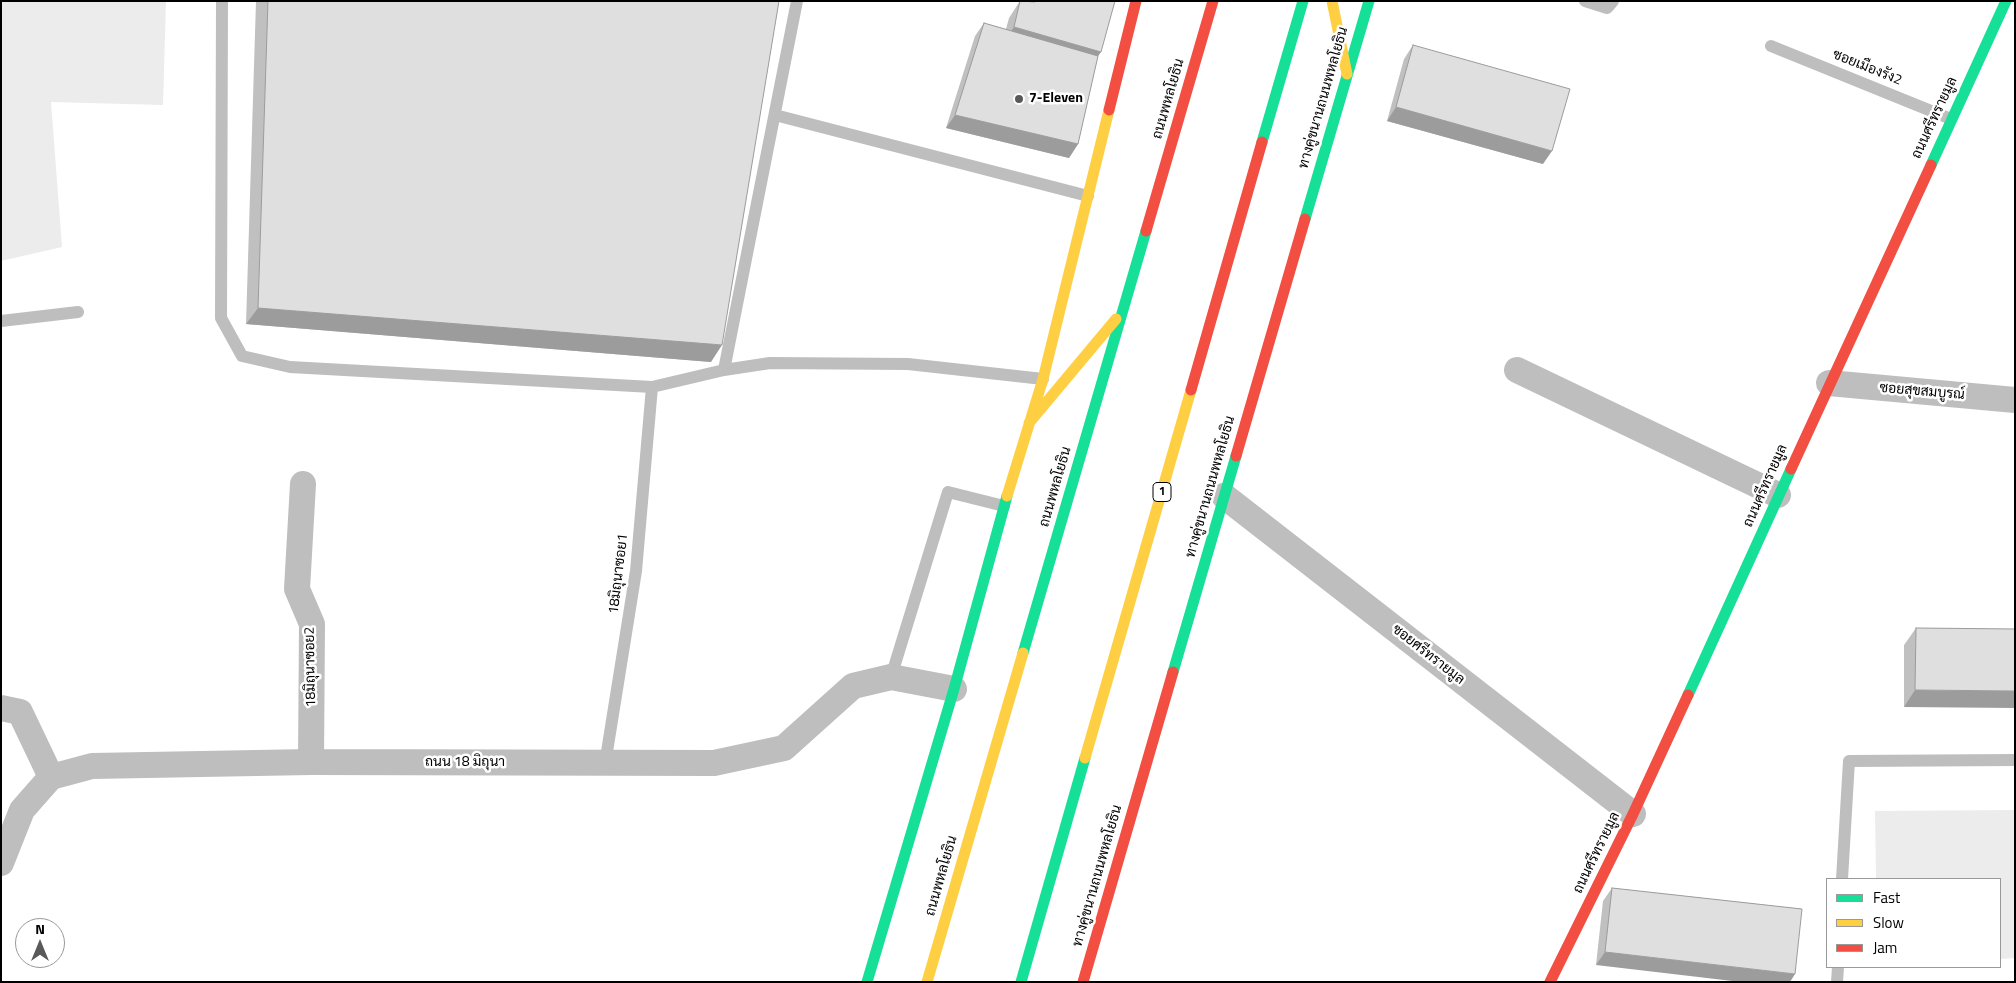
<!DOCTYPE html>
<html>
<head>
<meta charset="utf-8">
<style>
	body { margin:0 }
	#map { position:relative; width:2016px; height:983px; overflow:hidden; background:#fff; font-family:"Titillium Web",sans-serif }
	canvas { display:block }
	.frame { position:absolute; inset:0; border:2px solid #000; pointer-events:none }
	.legend { position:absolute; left:1826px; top:878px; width:175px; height:90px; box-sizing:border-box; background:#fff; border:1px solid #999; margin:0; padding:6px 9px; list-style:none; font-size:15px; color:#000 }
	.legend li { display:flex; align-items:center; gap:10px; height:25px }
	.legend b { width:25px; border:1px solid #999 }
	.north { position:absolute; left:15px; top:918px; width:50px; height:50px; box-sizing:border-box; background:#fff; border:1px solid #999; border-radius:50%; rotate:0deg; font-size:14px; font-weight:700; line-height:20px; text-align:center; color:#000 }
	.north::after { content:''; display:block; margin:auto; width:18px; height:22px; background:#595959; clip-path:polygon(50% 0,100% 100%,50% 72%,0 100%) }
</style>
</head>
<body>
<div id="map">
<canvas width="2016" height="983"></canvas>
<div class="frame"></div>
<ul class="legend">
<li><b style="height:6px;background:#16e098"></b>Fast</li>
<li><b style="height:6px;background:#ffcf43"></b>Slow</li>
<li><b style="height:6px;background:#f24e42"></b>Jam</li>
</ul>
<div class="north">N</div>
</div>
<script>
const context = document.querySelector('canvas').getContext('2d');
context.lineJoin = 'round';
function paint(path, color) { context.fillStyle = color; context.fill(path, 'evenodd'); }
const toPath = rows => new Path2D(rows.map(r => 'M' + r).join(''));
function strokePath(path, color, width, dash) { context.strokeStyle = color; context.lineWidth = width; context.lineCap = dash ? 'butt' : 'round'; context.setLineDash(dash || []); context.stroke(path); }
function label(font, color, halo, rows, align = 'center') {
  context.font = font + ' "Titillium Web",Sarabun,sans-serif'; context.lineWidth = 5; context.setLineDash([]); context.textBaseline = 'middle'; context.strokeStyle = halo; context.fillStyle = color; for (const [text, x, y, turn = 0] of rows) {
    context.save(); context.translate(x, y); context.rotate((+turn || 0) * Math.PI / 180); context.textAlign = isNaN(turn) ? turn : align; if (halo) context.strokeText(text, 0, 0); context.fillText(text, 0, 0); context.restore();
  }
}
const green = toPath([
	[1,1,166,1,163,105,51,102,62,247,1,261],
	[2015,810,2015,958,2000,959,2000,879,1876,879,1875,811]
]);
const lane = toPath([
	[222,1,221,318,242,356,290,367,652,387,724,370,770,363,908,364,1043,379],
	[1585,1,1607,8,1613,1],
	[1771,46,1951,119],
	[775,115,1088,196],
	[1,321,78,312],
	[724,370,797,1],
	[891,677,948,492,1004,506],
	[605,764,636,571,652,387],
	[1842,879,1849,761,2015,760],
	[1837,982,1838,967]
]);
const street = toPath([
	[1517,370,1778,495],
	[1829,383,2015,400],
	[303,484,297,589,312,624,311,762],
	[1224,496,1633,814],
	[1,708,20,712,51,777],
	[1,863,22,810,51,777,92,766,311,762,714,763,784,748,853,686,891,677,954,689]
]);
const fast = toPath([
	[1262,142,1303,1],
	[1931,165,2006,1],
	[1305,219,1369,1],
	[1023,653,1146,231],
	[1173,672,1236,456],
	[1688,695,1791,469],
	[867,982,954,689,1007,496],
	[1021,982,1085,758]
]);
const slow = toPath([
	[1332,1,1347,74],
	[1029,423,1116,319],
	[1007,496,1043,379,1109,110],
	[1085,758,1191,390],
	[927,982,1023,653]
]);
const jam = toPath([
	[1109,110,1136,1],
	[1146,231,1213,1],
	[1191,390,1262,142],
	[1236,456,1305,219],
	[1791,469,1931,165],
	[1083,982,1173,672],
	[1550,982,1633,814,1688,695]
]);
const wall = toPath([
	[256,1,779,1,711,362,246,324],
	[1020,1,1115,1,1098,56,1078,144,1069,158,946,128,975,36,984,23,1006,29,1009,18],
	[1413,45,1543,164,1387,121,1404,59],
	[1916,628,2015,629,1904,707,1904,645],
	[1612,888,1802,909,1596,965,1603,901]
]);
const shadedWall = toPath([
	[1014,27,1101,52,1089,69,1002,44],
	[1396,107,1552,151,1543,164,1387,121],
	[955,115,1078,144,1069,158,946,128],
	[258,308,722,345,711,362,246,324],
	[1915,690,2015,691,2015,708,1904,707],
	[1605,952,1795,974,1790,982,1741,982,1596,965]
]);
const building = toPath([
	[268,1,779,1,722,345,258,308,268,1],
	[1020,1,1035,2,1035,1,1115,1,1101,52,1014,27,1020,1],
	[984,23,1098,56,1078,144,955,115,984,23],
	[1413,45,1570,89,1552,151,1396,107,1413,45],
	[1916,628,2015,629,2015,691,1915,690,1916,628],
	[1612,888,1802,909,1795,974,1605,952,1612,888]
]);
const markers = [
	[1019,99,5,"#595959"]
];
const shields = [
	[1162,492,18]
];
const shieldNames = [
	["1",1162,492]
];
const streetNames = [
	["ซอยเมืองรัง2",1867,68,22],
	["ทางคู่ขนานถนนพหลโยธิน",1324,98,-74],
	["ถนนพหลโยธิน",1169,99,-74],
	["ถนนศรีทรายมูล",1935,118,-65],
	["ซอยสุขสมบูรณ์",1922,392,5],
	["ถนนศรีทรายมูล",1766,486,-66],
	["ถนนพหลโยธิน",1056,487,-74],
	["ทางคู่ขนานถนนพหลโยธิน",1211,487,-74],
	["18มิถุนาซอย1",619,574,-83],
	["ซอยศรีทรายมูล",1428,655,38],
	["18มิถุนาซอย2",311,667,-91],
	["ถนน 18 มิถุนา",465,763],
	["ถนนศรีทรายมูล",1597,853,-64],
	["ถนนพหลโยธิน",942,876,-74],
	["ทางคู่ขนานถนนพหลโยธิน",1098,876,-74]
];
const poiNames = [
	["7-Eleven",1029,99]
];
paint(green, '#ececec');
strokePath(lane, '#bebebe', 12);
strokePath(street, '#bebebe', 26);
strokePath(fast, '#16e098', 11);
strokePath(slow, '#ffcf43', 11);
strokePath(jam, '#f24e42', 11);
paint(wall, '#c0c0c0');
paint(shadedWall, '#9c9c9c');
paint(building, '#dfdfdf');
strokePath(building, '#9c9c9c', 1);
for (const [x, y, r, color] of markers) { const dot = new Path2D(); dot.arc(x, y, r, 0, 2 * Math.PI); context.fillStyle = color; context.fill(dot); strokePath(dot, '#fff', 2); }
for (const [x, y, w] of shields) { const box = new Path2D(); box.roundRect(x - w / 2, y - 9.5, w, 19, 4); context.fillStyle = '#fff'; context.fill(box); strokePath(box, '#000', 1); }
label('bold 12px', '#000', null, shieldNames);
label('14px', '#000', '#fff', streetNames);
label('bold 14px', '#000', '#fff', poiNames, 'left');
</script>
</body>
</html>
